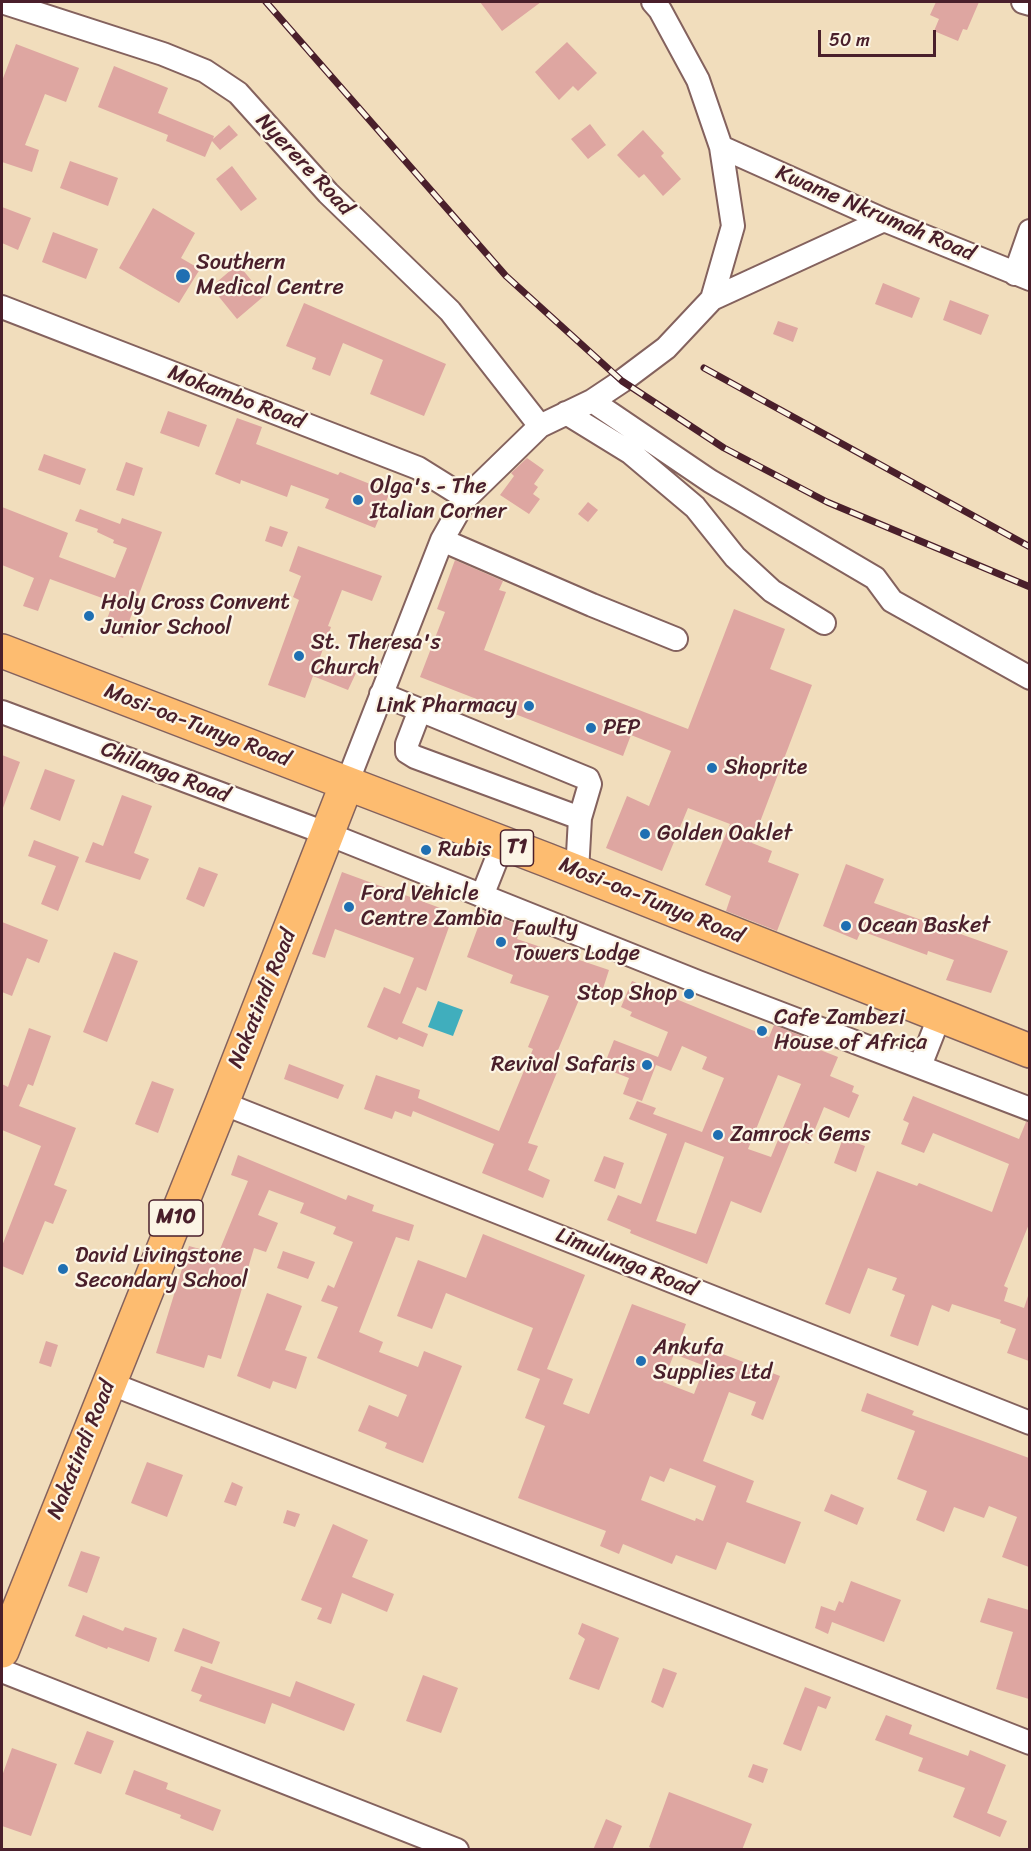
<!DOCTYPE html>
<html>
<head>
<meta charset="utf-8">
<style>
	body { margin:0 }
	#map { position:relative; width:1031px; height:1851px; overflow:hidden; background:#f1ddbc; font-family:Sriracha,sans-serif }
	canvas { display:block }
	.frame { position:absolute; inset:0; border:3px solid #4a1f2b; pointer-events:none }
	.scale { position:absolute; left:818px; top:30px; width:118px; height:27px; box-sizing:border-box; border:3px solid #4a1f2b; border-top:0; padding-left:8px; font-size:18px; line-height:21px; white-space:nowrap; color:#4a1f2b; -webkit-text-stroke:4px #fcf5e5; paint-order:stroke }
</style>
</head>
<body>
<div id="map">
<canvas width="1031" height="1851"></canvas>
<div class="frame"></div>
<div class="scale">50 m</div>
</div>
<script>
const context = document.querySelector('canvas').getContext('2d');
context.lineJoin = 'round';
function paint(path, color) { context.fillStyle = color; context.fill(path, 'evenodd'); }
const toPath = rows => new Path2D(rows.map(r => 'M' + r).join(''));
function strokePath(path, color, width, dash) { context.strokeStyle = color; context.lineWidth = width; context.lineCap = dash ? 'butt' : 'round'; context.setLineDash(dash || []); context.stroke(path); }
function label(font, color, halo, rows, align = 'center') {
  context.font = font + ' Sriracha,sans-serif'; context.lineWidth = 4.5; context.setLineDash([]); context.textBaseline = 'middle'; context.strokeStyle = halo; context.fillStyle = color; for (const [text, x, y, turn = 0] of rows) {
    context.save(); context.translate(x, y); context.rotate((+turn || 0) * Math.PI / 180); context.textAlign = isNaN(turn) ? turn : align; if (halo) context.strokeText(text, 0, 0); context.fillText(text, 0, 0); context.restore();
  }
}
const water = toPath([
	[438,1001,463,1010,453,1036,428,1027]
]);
const building = toPath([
	[480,2,541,2,502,31],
	[936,2,979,2,967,30,963,29,958,41,934,31,939,19,930,15],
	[567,42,597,73,578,91,573,86,559,100,535,72],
	[16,44,79,68,66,102,45,94,25,145,39,150,32,172,2,162,2,81],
	[114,66,168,88,158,113,214,136,213,139,229,125,238,135,220,150,212,141,205,157,166,141,168,135,98,107],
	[590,124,606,145,588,159,571,139],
	[643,130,664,153,661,156,681,179,663,196,644,174,639,178,617,155],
	[70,161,118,178,108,206,60,188],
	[232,166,257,199,241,211,216,179],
	[2,207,31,218,18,250,2,243],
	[153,208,195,233,181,258,200,269,179,303,119,268],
	[53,232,98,249,86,279,42,262],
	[238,264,264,296,237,319,211,287],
	[883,283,920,298,912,318,875,304],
	[950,300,989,315,981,335,943,320],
	[304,303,446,364,424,416,370,394,383,360,343,343,330,376,312,369,316,358,286,346],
	[778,321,798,328,793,342,773,334],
	[168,411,207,425,199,447,160,433],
	[237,418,262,427,256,444,338,475,340,472,390,492,375,528,325,508,329,499,291,485,287,497,241,480,240,484,215,474],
	[44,454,86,469,80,485,38,470],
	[527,458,544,470,534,484,538,487,533,494,540,499,529,514,500,495,514,476,511,473],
	[126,462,143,468,134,496,116,490],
	[588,502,598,510,588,522,578,514],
	[2,507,68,533,59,557,115,578,127,548,113,543,114,540,97,532,98,529,75,521,80,509,120,524,122,518,162,532,123,638,103,631,113,602,50,579,38,611,23,606,34,578,2,565],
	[270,526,288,532,282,547,265,541],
	[298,546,382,576,372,601,342,590,328,626,331,627,319,660,356,673,348,690,313,676,305,698,268,685,299,600,293,597,301,576,289,571],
	[455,560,503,581,499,590,506,592,484,650,688,729,734,609,785,629,770,669,812,685,752,843,772,851,768,862,799,874,777,931,726,911,731,896,705,885,730,824,688,808,662,871,606,848,627,796,649,806,671,751,631,735,623,756,420,677,445,612,437,609],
	[2,755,20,762,3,808,2,807],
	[45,769,75,780,60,821,30,809],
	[122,795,152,806,134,853,149,859,140,880,85,862,93,842,103,846],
	[34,840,79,857,58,911,41,904,56,866,28,856],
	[846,864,884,879,874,903,1008,951,991,993,946,980,954,960,928,951,927,955,861,931,857,940,823,926],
	[199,867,218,874,204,907,186,899],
	[342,872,454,913,426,991,417,987,402,1023,428,1034,423,1047,399,1037,397,1040,367,1027,384,987,400,994,414,958,335,929,325,958,312,954],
	[484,911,522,926,517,939,609,970,599,1001,581,995,553,1062,560,1065,528,1143,538,1146,528,1170,550,1180,543,1198,482,1173,494,1144,413,1111,411,1117,395,1111,392,1119,364,1109,376,1075,420,1090,418,1098,499,1131,533,1049,528,1047,549,996,510,983,513,975,467,957],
	[2,922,48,940,39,963,27,958,12,996,2,992],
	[114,952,138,961,107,1042,83,1032],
	[632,981,769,1037,774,1025,802,1036,800,1042,838,1057,830,1076,854,1086,852,1092,859,1095,849,1118,824,1107,809,1144,792,1137,761,1213,731,1201,707,1264,630,1233,631,1230,607,1220,618,1195,641,1204,667,1134,629,1119,637,1101,656,1108,653,1114,702,1132,724,1078,702,1069,707,1057,682,1046,671,1071,656,1065,642,1101,623,1094,629,1078,603,1068,614,1040,658,1057,668,1032,630,1016,632,1012,621,1007],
	[778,1075,801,1084,771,1157,748,1149],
	[685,1142,724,1157,696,1234,656,1221],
	[29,1028,51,1036,33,1086,28,1084,19,1106,76,1128,54,1185,67,1190,53,1224,45,1221,23,1275,2,1266,2,1246,41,1146,2,1130,2,1084,8,1087],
	[289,1064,344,1085,338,1099,284,1079],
	[152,1081,174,1089,158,1133,135,1124],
	[913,1096,1019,1139,1026,1122,1029,1122,1029,1224,1004,1286,1008,1288,1004,1301,1024,1308,1028,1296,1029,1296,1029,1361,1007,1353,1016,1329,1000,1323,1001,1320,952,1304,949,1312,932,1305,918,1346,890,1336,905,1295,892,1290,897,1278,868,1268,850,1314,825,1304,877,1171,917,1186,919,1183,992,1212,1009,1164,933,1133,924,1153,901,1144,909,1123,903,1120],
	[843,1138,865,1146,856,1172,834,1163],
	[238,1155,346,1200,348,1195,374,1205,372,1211,414,1225,409,1241,396,1237,359,1332,383,1342,379,1352,418,1367,424,1351,462,1366,423,1463,385,1448,387,1443,358,1431,369,1405,398,1417,407,1395,317,1358,338,1307,321,1301,328,1285,334,1288,353,1242,333,1234,336,1227,300,1213,304,1203,269,1190,258,1215,278,1223,266,1252,254,1248,221,1359,208,1355,204,1368,156,1353,189,1246,218,1254,248,1181,231,1175],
	[604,1156,624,1163,615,1189,594,1181],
	[483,1234,585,1275,547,1369,573,1379,563,1404,589,1414,632,1304,686,1324,681,1338,780,1376,763,1420,751,1415,756,1402,729,1392,703,1461,754,1481,746,1502,801,1522,785,1564,727,1542,716,1570,676,1555,672,1564,623,1544,619,1554,600,1546,606,1531,518,1498,545,1426,525,1418,540,1379,517,1370,533,1328,446,1293,432,1329,397,1316,418,1260,466,1278],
	[674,1354,705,1366,694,1394,663,1382],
	[670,1468,716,1486,703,1521,696,1518,695,1521,641,1500,650,1476,664,1482],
	[283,1251,315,1262,308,1279,277,1268],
	[267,1293,302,1306,285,1350,307,1357,296,1389,273,1381,270,1389,237,1376],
	[46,1341,58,1345,51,1367,39,1363],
	[867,1393,914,1411,912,1415,1029,1458,1029,1567,1002,1557,1017,1517,989,1506,984,1518,954,1507,944,1532,916,1520,927,1491,897,1479,915,1431,861,1411],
	[147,1462,183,1475,167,1517,131,1503],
	[232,1482,243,1487,236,1506,224,1502],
	[831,1494,864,1508,857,1525,824,1511],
	[287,1510,300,1514,295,1527,283,1523],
	[333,1524,368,1540,352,1577,394,1594,387,1612,342,1593,331,1624,317,1619,322,1608,301,1600],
	[81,1551,100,1557,87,1593,68,1586],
	[851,1581,901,1600,884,1642,832,1622,828,1634,815,1628,821,1606,835,1611,839,1601,843,1603],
	[988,1598,1029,1610,1029,1699,996,1689,1013,1632,980,1622],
	[83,1615,123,1631,125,1627,157,1638,149,1662,108,1647,107,1649,75,1636],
	[582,1623,619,1638,599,1690,569,1679,585,1639,578,1634],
	[183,1628,220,1642,212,1664,174,1651],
	[201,1666,290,1697,296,1681,355,1704,344,1731,272,1703,265,1724,199,1701,202,1695,191,1691],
	[663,1668,677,1673,663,1708,651,1702],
	[423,1675,458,1688,441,1733,406,1721],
	[805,1687,831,1697,826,1709,818,1706,801,1751,783,1744],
	[886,1715,912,1725,909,1734,968,1756,970,1750,1006,1765,987,1813,1007,1821,1000,1837,953,1817,965,1788,918,1771,923,1758,875,1740],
	[87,1731,114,1741,101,1774,74,1764],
	[12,1748,57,1764,31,1836,2,1826,2,1776],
	[753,1764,768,1769,763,1783,748,1777],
	[134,1770,168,1783,166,1789,221,1810,213,1831,180,1818,181,1815,125,1794],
	[669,1792,752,1824,742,1850,655,1850,649,1847],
	[606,1819,622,1826,612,1850,593,1850]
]);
const minor = toPath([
	[2,2,163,54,205,71,238,93,328,193,450,311,540,426],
	[1023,2,1030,4],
	[721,147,884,220,1030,279],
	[1015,274,1030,231],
	[712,299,884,220],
	[2,307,418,468,466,498],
	[592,401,710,481,875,578,892,601,1030,678],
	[566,413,631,453,695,507,735,557,772,591,824,623],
	[442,540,592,605,676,639],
	[381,694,588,779,590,784,580,818,577,872],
	[420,710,407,744,407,752,415,757,580,818],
	[2,712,328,834,698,982,1030,1109],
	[347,783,442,540,466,498,540,426,592,401,622,381,666,348,712,299,733,226,721,147,698,80,660,10,653,2],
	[482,896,503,843],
	[920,1066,940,1015],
	[222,1103,1030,1423],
	[109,1383,1030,1743],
	[2,1671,457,1850]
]);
const highway = toPath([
	[2,651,547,860,1030,1051],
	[2,1651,222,1103,347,783]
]);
const rail = toPath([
	[266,2,506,276,622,381,724,448,827,502,1030,587],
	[704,368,1030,547]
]);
const markers = [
	[183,276,8,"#1f6fb2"],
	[358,500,6,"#1f6fb2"],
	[89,616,6,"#1f6fb2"],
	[299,656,6,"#1f6fb2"],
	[529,706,6,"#1f6fb2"],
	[591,728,6,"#1f6fb2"],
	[712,768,6,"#1f6fb2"],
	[645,834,6,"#1f6fb2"],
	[426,850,6,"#1f6fb2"],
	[349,907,6,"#1f6fb2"],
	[846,926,6,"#1f6fb2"],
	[501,942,6,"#1f6fb2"],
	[689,994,6,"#1f6fb2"],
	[762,1031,6,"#1f6fb2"],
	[647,1065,6,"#1f6fb2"],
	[718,1135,6,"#1f6fb2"],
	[63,1269,6,"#1f6fb2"],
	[641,1361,6,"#1f6fb2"]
];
const shields = [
	[517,848,33],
	[176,1218,54]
];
const shieldNames = [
	["T1",517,848],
	["M10",176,1218]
];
const streetNames = [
	["Nyerere Road",304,165,47],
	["Kwame Nkrumah Road",875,214,23],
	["Mokambo Road",236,398,21],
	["Mosi-oa-Tunya Road",197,726,21],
	["Chilanga Road",165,773,21],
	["Mosi-oa-Tunya Road",651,901,22],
	["Nakatindi Road",263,999,-68],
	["Limulunga Road",626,1263,22],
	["Nakatindi Road",82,1450,-68]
];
const poiNames = [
	["Southern",196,263],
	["Medical Centre",196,288],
	["Olga's - The",370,487],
	["Italian Corner",370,512],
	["Holy Cross Convent",101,603],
	["Junior School",101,628],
	["St. Theresa's",311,643],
	["Church",311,668],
	["Link Pharmacy",517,706,"right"],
	["PEP",603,728],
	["Shoprite",724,768],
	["Golden Oaklet",657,834],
	["Rubis",438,850],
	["Ford Vehicle",361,894],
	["Centre Zambia",361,919],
	["Ocean Basket",858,926],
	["Fawlty",513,929],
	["Towers Lodge",513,954],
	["Stop Shop",677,994,"right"],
	["Cafe Zambezi",774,1018],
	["House of Africa",774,1043],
	["Revival Safaris",635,1065,"right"],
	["Zamrock Gems",730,1135],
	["David Livingstone",75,1256],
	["Secondary School",75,1281],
	["Ankufa",653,1348],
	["Supplies Ltd",653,1373]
];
paint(water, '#40aebd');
paint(building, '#dea6a1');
strokePath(minor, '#84625e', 26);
strokePath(highway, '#84625e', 36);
strokePath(minor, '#fff', 22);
strokePath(highway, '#fdbc70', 33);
strokePath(rail, '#4a1f2b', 7);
strokePath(rail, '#fcf5e5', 4.5, [14]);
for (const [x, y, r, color] of markers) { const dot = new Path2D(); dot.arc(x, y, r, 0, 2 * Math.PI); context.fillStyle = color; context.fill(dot); strokePath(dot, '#fcf5e5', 2); }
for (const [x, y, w] of shields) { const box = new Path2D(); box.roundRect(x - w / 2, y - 18, w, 36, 4.5); context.fillStyle = '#fcf5e5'; context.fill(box); strokePath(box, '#4a1f2b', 1.5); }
label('bold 21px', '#4a1f2b', null, shieldNames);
label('22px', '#4a1f2b', '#fcf5e5', streetNames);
label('22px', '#4a1f2b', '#fcf5e5', poiNames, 'left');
</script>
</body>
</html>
